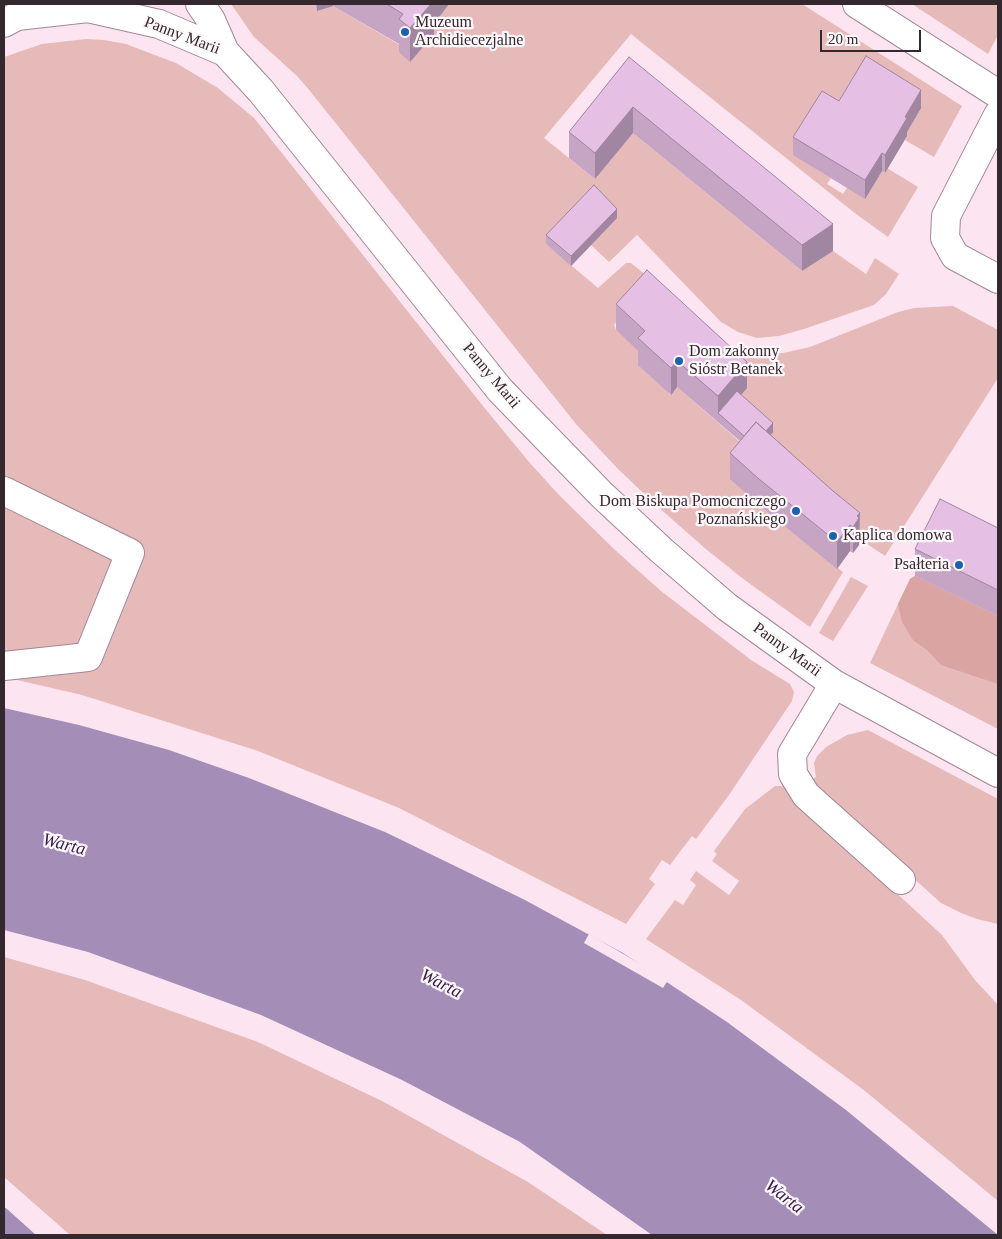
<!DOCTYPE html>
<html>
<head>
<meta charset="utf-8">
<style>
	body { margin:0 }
	#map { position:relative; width:1002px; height:1239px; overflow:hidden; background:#fce5f1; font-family:"Times New Roman",serif }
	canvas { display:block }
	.frame { position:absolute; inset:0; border:5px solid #33282e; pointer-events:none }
	.scale { position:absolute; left:820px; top:30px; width:101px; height:22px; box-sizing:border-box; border:2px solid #33282e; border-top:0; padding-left:6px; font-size:15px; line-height:18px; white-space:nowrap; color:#33282e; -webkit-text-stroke:4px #fef8fb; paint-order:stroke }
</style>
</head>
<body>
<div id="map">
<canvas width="1002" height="1239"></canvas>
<div class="frame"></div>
<div class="scale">20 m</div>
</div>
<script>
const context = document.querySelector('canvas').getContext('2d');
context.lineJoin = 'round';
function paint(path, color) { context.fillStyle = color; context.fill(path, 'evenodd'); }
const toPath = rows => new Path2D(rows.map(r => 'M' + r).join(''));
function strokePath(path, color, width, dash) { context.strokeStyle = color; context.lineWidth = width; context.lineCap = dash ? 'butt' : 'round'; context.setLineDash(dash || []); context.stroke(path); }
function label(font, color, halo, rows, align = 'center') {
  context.font = font + ' "Times New Roman",serif'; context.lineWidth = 4.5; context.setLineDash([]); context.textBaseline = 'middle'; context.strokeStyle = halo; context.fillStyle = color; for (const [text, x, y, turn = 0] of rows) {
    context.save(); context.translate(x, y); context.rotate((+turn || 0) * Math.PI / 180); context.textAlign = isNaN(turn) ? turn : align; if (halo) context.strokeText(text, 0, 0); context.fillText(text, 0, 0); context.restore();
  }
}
const green = toPath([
	[231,4,315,4,317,11,333,6,403,47,429,31,449,4,802,4,962,106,934,157,905,140,907,136,794,155,831,178,827,184,843,194,847,188,882,171,885,173,887,168,918,187,888,237,856,214,631,34,544,138,595,179,633,133,802,271,833,251,866,274,875,258,899,274,886,294,874,305,804,329,779,336,757,338,738,332,721,322,637,235,609,262,591,245,546,244,598,288,626,263,631,263,656,283,642,293,614,325,616,330,645,357,670,395,677,387,753,453,759,505,843,572,810,627,746,581,707,550,657,506,618,469,576,424,310,91,297,76,254,37],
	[912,4,998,4,998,35,988,54],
	[86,39,104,40,126,44,176,63,218,88,254,118,483,406,529,462,559,495,615,550,661,591,751,660,790,684,794,692,792,701,729,795,696,839,692,836,670,865,662,860,649,879,655,884,626,924,399,808,258,751,82,695,4,677,4,57,42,44],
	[953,306,998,330,998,378,885,556,860,539,737,400,738,356,783,353,810,347,898,312,914,308],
	[915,576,998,616,998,729,870,663,910,579],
	[851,577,868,586,833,641,819,633],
	[868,730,998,799,998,924,977,919,961,913,941,903,818,792,808,782,816,777,814,763,817,756,826,747,847,735],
	[775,786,782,786,787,789,803,807,942,935,975,980,998,1005,998,1201,865,1091,741,1000,646,939,675,900,683,905,696,885,690,880,696,871,729,895,739,881,712,861,717,854,714,851,745,809],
	[4,957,85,980,258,1042,382,1101,528,1182,607,1235,70,1235,4,1177]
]);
const forest = toPath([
	[915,576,998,616,998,684,941,665,928,651,913,640,902,622,898,604,910,579]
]);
const water = toPath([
	[4,708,79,725,169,750,249,778,385,832,523,899,623,953,727,1022,846,1110,998,1235,652,1235,520,1142,402,1080,261,1015,88,952,4,930],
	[4,1207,7,1209,36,1235,4,1235]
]);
const pier = toPath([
	[589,934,668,980,663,988,584,943]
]);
const minor = toPath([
	[200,4,211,20,225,52],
	[857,4,998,94],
	[4,23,17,16,88,8,159,24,225,52,261,91,500,390,601,494,661,550,727,607,834,684,998,773],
	[998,115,946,216,945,238,955,256,998,279],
	[4,491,130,553,88,657,4,666],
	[834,684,792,754,793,774,806,795,901,880]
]);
const wall = toPath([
	[315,4,449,4,434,24,434,34,410,62,399,52,399,44,333,6,317,11],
	[629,57,833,251,802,271,633,133,595,179,569,158,569,132],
	[839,101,921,108,907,132,907,136,885,173,882,171,865,199,793,155,793,137],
	[617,218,571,266,546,244,546,235],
	[616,304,747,388,741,395,773,432,771,435,833,491,860,539,859,545,853,553,850,551,837,569,759,505,730,479,730,453,740,441,677,387,671,395,638,365,638,351,616,330],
	[998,528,998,616,915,576,915,549]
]);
const shadedWall = toPath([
	[317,4,333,4,333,6,317,11],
	[429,4,449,4,434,24,434,34,410,62,410,28],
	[921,90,921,108,907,132,907,136,885,173,885,155,905,117],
	[633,107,633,133,595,179,595,153],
	[882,153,882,171,865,199,865,180],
	[617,209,617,218,571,266,571,256],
	[833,224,833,251,802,271,802,245],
	[677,361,677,387,671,395,671,368],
	[747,362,747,388,722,417,718,413,718,396],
	[773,423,773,432,758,450,758,440],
	[860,513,859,545,853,553,853,527,857,516],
	[850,525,850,551,837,569,837,542]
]);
const building = toPath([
	[387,4,431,4,410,28,399,19,403,14,387,4],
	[866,56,921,90,905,117,907,118,885,155,882,153,865,180,793,137,822,91,839,101,866,56],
	[629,57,833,224,802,245,633,107,595,153,569,132,629,57],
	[594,185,617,209,571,256,546,235,594,185],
	[647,270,747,362,718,396,677,361,671,368,638,338,645,331,616,304,647,270],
	[737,391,773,423,766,431,756,422,744,436,718,413,737,391],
	[756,422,833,491,860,513,857,516,859,518,853,527,850,525,837,542,759,479,730,453,756,422],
	[940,499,998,528,998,590,915,549,940,499]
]);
const markers = [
	[405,32,5,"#1961b1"],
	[679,361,5,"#1961b1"],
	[796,511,5,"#1961b1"],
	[833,536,5,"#1961b1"],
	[959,565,5,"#1961b1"]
];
const poiNames = [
	["Muzeum",415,23],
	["Archidiecezjalne",415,41],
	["Dom zakonny",689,352],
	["Sióstr Betanek",689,370],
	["Dom Biskupa Pomocniczego",786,502,"right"],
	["Poznańskiego",786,520,"right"],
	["Kaplica domowa",843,536],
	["Psałteria",949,565,"right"]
];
const streetNames = [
	["Panny Marii",182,36,21],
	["Panny Marii",491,376,50],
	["Panny Marii",787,650,36]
];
const waterNames = [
	["Warta",64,845,14],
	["Warta",441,984,27],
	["Warta",784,1197,38]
];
paint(green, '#e6bab8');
paint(forest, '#daa4a2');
paint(water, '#a48eb7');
paint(pier, '#fce5f1');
strokePath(minor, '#a18795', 30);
strokePath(minor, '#fff', 28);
paint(wall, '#c5a4c4');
paint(shadedWall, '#a086a0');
paint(building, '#e5bfe4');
strokePath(building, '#a086a0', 1);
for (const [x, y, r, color] of markers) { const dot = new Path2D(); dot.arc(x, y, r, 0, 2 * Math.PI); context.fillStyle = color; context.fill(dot); strokePath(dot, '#fef8fb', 2); }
label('16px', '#33282e', '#fef8fb', poiNames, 'left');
label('16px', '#33282e', '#fef8fb', streetNames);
label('italic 18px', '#381a4d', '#fef8fb', waterNames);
</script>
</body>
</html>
